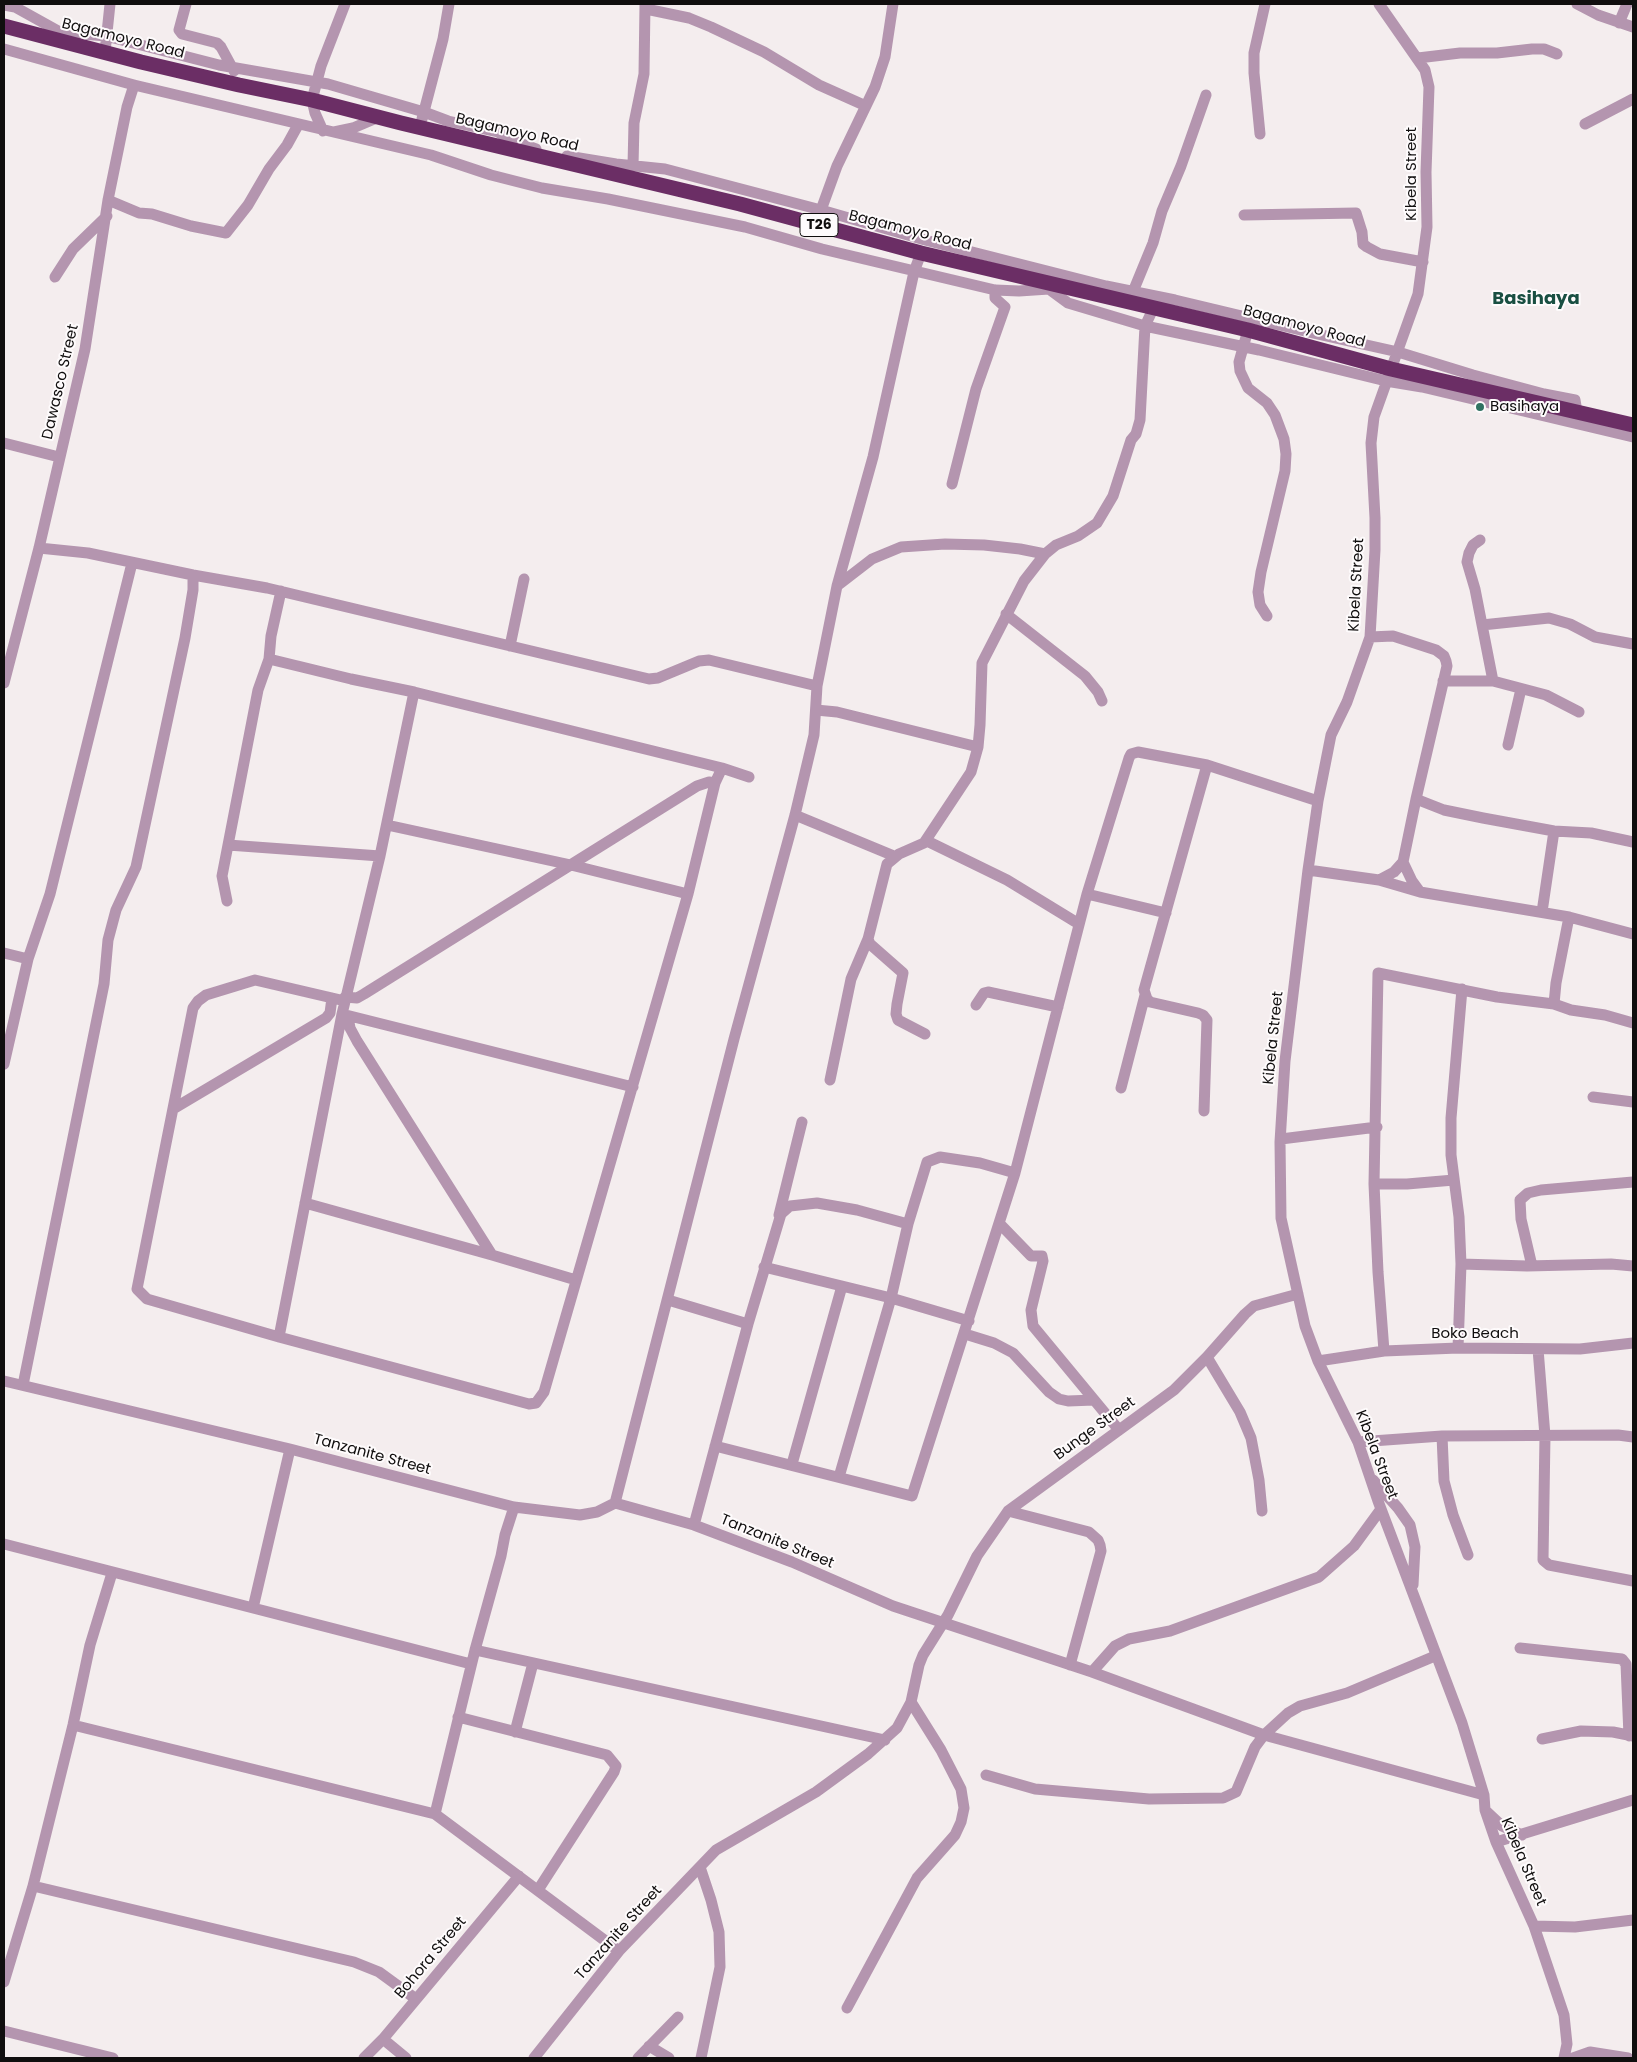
<!DOCTYPE html>
<html>
<head>
<meta charset="utf-8">
<style>
	body { margin:0 }
	#map { position:relative; width:1637px; height:2062px; overflow:hidden; background:#f4edee; font-family:Poppins,sans-serif }
	canvas { display:block }
	.frame { position:absolute; inset:0; border:5px solid #100e0e; pointer-events:none }
</style>
</head>
<body>
<div id="map">
<canvas width="1637" height="2062"></canvas>
<div class="frame"></div>
</div>
<script>
const context = document.querySelector('canvas').getContext('2d');
context.lineJoin = 'round';
const toPath = rows => new Path2D(rows.map(r => 'M' + r).join(''));
function strokePath(path, color, width, dash) { context.strokeStyle = color; context.lineWidth = width; context.lineCap = dash ? 'butt' : 'round'; context.setLineDash(dash || []); context.stroke(path); }
function label(font, color, halo, rows, align = 'center') {
  context.font = font + ' Poppins,sans-serif'; context.lineWidth = 4; context.setLineDash([]); context.textBaseline = 'middle'; context.strokeStyle = halo; context.fillStyle = color; for (const [text, x, y, turn = 0] of rows) {
    context.save(); context.translate(x, y); context.rotate((+turn || 0) * Math.PI / 180); context.textAlign = isNaN(turn) ? turn : align; if (halo) context.strokeText(text, 0, 0); context.fillText(text, 0, 0); context.restore();
  }
}
const street = toPath([
	[186,4,179,30,182,34,217,43,221,47,234,71],
	[1379,4,1425,70,1429,87,1426,172,1427,227,1418,294,1374,417,1371,443,1375,518,1375,550,1370,637,1347,702,1331,735,1318,801,1308,870,1285,1061,1280,1142,1281,1218,1305,1326,1318,1361,1358,1442,1378,1501,1462,1723,1484,1795,1485,1810,1496,1842,1534,1926,1564,2015,1567,2044,1564,2058],
	[1577,4,1598,15,1633,27],
	[4,5,15,7,60,32,106,36,219,65,328,84,424,112,448,121,498,132,511,140,536,149],
	[646,9,689,18,711,27,764,52,819,85,866,106],
	[1619,23,1627,4],
	[4,49,134,85,431,155,491,175,542,188,608,199,745,227,822,249,995,290,1019,291,1049,289,1068,303,1145,326,1259,350,1386,381,1422,387,1633,437],
	[105,52,110,4],
	[1418,58,1460,53,1497,53,1532,49,1544,49,1557,54],
	[422,119,443,39,449,4],
	[1585,124,1633,99],
	[323,131,315,113,312,100,321,66,345,4],
	[334,132,353,128,379,117],
	[1260,134,1254,73,1254,53,1265,4],
	[567,156,616,164,665,169,821,210,925,240,1106,286,1175,300,1313,333,1398,352,1473,375,1544,394,1575,400,1577,412],
	[633,166,634,123,644,74,645,4],
	[108,200,139,213,152,214,191,226,226,233,248,205,269,169,287,145,298,125],
	[821,210,837,166,875,87,885,57,893,4],
	[1244,215,1356,213,1362,232,1363,244,1367,247,1380,254,1423,262],
	[55,277,73,249,107,216],
	[1130,299,1153,243,1162,211,1181,166,1206,95],
	[1248,330,1239,362,1240,371,1248,388,1267,403,1275,415,1284,439,1286,454,1285,471,1261,572,1258,592,1260,605,1267,616],
	[4,443,59,457],
	[952,484,976,389,1005,307,995,298,995,290],
	[1480,540,1473,545,1469,553,1467,562,1475,589,1493,681],
	[39,548,88,553,193,575,267,588,649,679,658,678,699,661,709,660,817,686],
	[837,586,872,559,901,547,945,544,984,545,1020,549,1045,554],
	[1006,614,1085,676,1098,692,1102,701],
	[1482,625,1549,618,1570,624,1595,637,1633,644],
	[1370,637,1393,636,1436,650,1444,656,1446,661,1447,666,1416,799,1403,862,1412,881,1420,892],
	[510,646,524,579],
	[269,659,351,679,414,692,722,768,749,777],
	[1443,681,1493,681,1546,695,1579,712],
	[4,683,39,548,85,349,108,200,127,107,134,85],
	[816,710,837,712,978,747],
	[1508,745,1521,689],
	[1416,799,1444,810,1483,818,1554,831,1591,833,1633,842],
	[795,815,894,856],
	[387,825,571,865,688,894],
	[927,841,1007,880,1079,924],
	[228,845,380,856],
	[1308,870,1379,880,1420,892,1569,917,1633,934],
	[1379,880,1394,872,1403,862],
	[1087,894,1166,913],
	[227,901,222,876,258,690,269,659,271,636,281,591],
	[1542,912,1554,831],
	[4,953,28,959],
	[345,997,357,998,364,994,697,786,709,782,715,783],
	[345,1001,255,980,206,995,198,1001,193,1008,137,1289,147,1299,279,1337,529,1404,536,1403,544,1392,688,894,715,783,722,768],
	[1554,1004,1556,983,1569,917],
	[976,1005,984,993,988,992,1058,1007],
	[342,1014,633,1087],
	[348,1017,350,1028,357,1041,492,1255],
	[925,1034,898,1020,896,1014,897,1004,903,973,870,944,868,939,887,864,899,854,924,843,971,772,978,747,980,725,982,663,1024,581,1045,554,1056,545,1078,536,1097,523,1113,496,1131,440,1136,434,1140,420,1145,326,1153,309],
	[4,1064,28,959,50,894,132,563],
	[830,1080,851,979,868,939],
	[1121,1088,1145,995],
	[1593,1097,1633,1102],
	[173,1109,326,1018,330,1013,332,998],
	[1204,1111,1207,1020,1203,1015,1198,1013,1150,1002,1147,999,1144,990,1207,765],
	[1281,1139,1377,1127],
	[1374,1184,1407,1184,1454,1180],
	[305,1203,492,1255,576,1280],
	[779,1215,802,1122],
	[999,1223,1031,1256,1042,1256,1043,1261,1031,1310,1033,1326,1119,1430],
	[1461,1264,1527,1266,1611,1264,1633,1266],
	[1532,1266,1521,1219,1520,1200,1528,1193,1541,1190,1633,1182],
	[764,1267,891,1298,969,1321],
	[668,1300,748,1324],
	[965,1334,994,1343,1013,1353,1049,1392,1059,1399,1068,1401,1094,1400],
	[279,1337,342,1014,380,856,414,692],
	[1458,1348,1461,1264,1459,1217,1451,1155,1451,1118,1462,989],
	[1538,1349,1545,1436,1543,1560,1549,1565,1633,1581],
	[1384,1351,1378,1272,1374,1184,1378,973,1497,997,1554,1004,1571,1010,1605,1015,1633,1023],
	[1207,1357,1240,1412,1251,1438,1259,1480,1262,1511],
	[1318,1361,1384,1351,1458,1348,1580,1349,1633,1343],
	[4,1381,290,1449,514,1507,580,1515,597,1512,615,1503,694,1525,792,1562,893,1606,1092,1672,1264,1735,1484,1795],
	[23,1385,104,984,108,940,116,910,136,867,185,638,193,590,193,575],
	[1442,1436,1444,1481,1453,1515,1468,1555],
	[1358,1442,1442,1436,1618,1435,1633,1437],
	[715,1446,912,1496,1015,1173,1087,894,1129,758,1131,754,1138,752,1207,765,1318,801],
	[792,1464,842,1286],
	[839,1477,891,1298,908,1224,927,1162,940,1157,980,1163,1015,1173],
	[1373,1480,1398,1508,1410,1525,1415,1547,1413,1585],
	[615,1503,734,1039,795,815,814,735,817,686,837,586,873,457,914,272,921,253],
	[1008,1511,1089,1532,1098,1540,1100,1545,1101,1551,1070,1665],
	[694,1525,748,1324,781,1214,790,1206,817,1203,857,1210,908,1224],
	[4,1544,471,1664],
	[253,1608,290,1449],
	[1520,1648,1622,1659,1626,1664,1629,1736],
	[475,1650,885,1740],
	[1092,1672,1115,1646,1129,1639,1170,1631,1319,1577,1354,1546,1381,1509],
	[458,1717,607,1755,616,1766,614,1772,538,1890],
	[73,1725,435,1814,619,1951],
	[515,1732,533,1663],
	[1542,1739,1581,1731,1613,1732,1633,1736],
	[986,1775,1035,1789,1149,1799,1223,1798,1236,1792,1255,1747,1264,1735,1288,1713,1300,1706,1347,1693,1435,1656],
	[1486,1811,1502,1826,1522,1835],
	[435,1814,475,1650,501,1556,505,1535,514,1507],
	[1496,1842,1633,1800],
	[700,1867,711,1900,719,1932,720,1967,701,2058],
	[33,1886,354,1962,379,1972,416,1999],
	[1534,1926,1575,1927,1633,1920],
	[4,1982,33,1886,73,1725,90,1645,112,1573],
	[847,2008,917,1878,955,1835,961,1822,964,1808,961,1789,941,1750,911,1702],
	[4,2031,113,2058],
	[383,2039,406,2058],
	[649,2046,669,2058],
	[364,2058,383,2039,519,1876],
	[534,2058,619,1951,716,1850,816,1792,868,1754,897,1728,911,1702,919,1665,923,1655,948,1615,977,1556,1008,1511,1174,1390,1207,1357,1245,1314,1254,1306,1298,1294],
	[638,2058,678,2017],
	[1573,2058,1590,2052,1628,2058]
]);
const highway = toPath([
	[4,26,141,62,239,85,312,100,401,123,740,204,921,253,1248,330,1391,369,1633,425]
]);
const markers = [
	[1480,407,5,"#307262"]
];
const shields = [
	[819,225,38]
];
const shieldNames = [
	["T26",819,225]
];
const streetNames = [
	["Bagamoyo Road",123,39,14],
	["Bagamoyo Road",517,133,13],
	["Kibela Street",1412,174,-90],
	["Bagamoyo Road",910,231,14],
	["Bagamoyo Road",1304,327,15],
	["Dawasco Street",61,382,-77],
	["Kibela Street",1357,585,-87],
	["Kibela Street",1274,1038,-84],
	["Boko Beach",1475,1334],
	["Bunge Street",1095,1429,-36],
	["Tanzanite Street",372,1455,15],
	["Kibela Street",1376,1455,69],
	["Tanzanite Street",777,1542,22],
	["Kibela Street",1523,1862,67],
	["Tanzanite Street",619,1933,-48],
	["Bohora Street",431,1958,-50]
];
const poiNames = [
	["Basihaya",1490,407]
];
const quarterNames = [
	["Basihaya",1536,299]
];
strokePath(street, '#b495af', 11);
strokePath(highway, '#6b2e65', 15);
for (const [x, y, r, color] of markers) { const dot = new Path2D(); dot.arc(x, y, r, 0, 2 * Math.PI); context.fillStyle = color; context.fill(dot); strokePath(dot, '#fefbfc', 2); }
for (const [x, y, w] of shields) { const box = new Path2D(); box.roundRect(x - w / 2, y - 11.5, w, 23, 4); context.fillStyle = '#fefbfc'; context.fill(box); strokePath(box, '#100e0e', 1); }
label('bold 14px', '#100e0e', null, shieldNames);
label('15px', '#100e0e', '#fefbfc', streetNames);
label('15px', '#100e0e', '#fefbfc', poiNames, 'left');
label('bold 18px', '#194f42', '#fefbfc', quarterNames);
</script>
</body>
</html>
